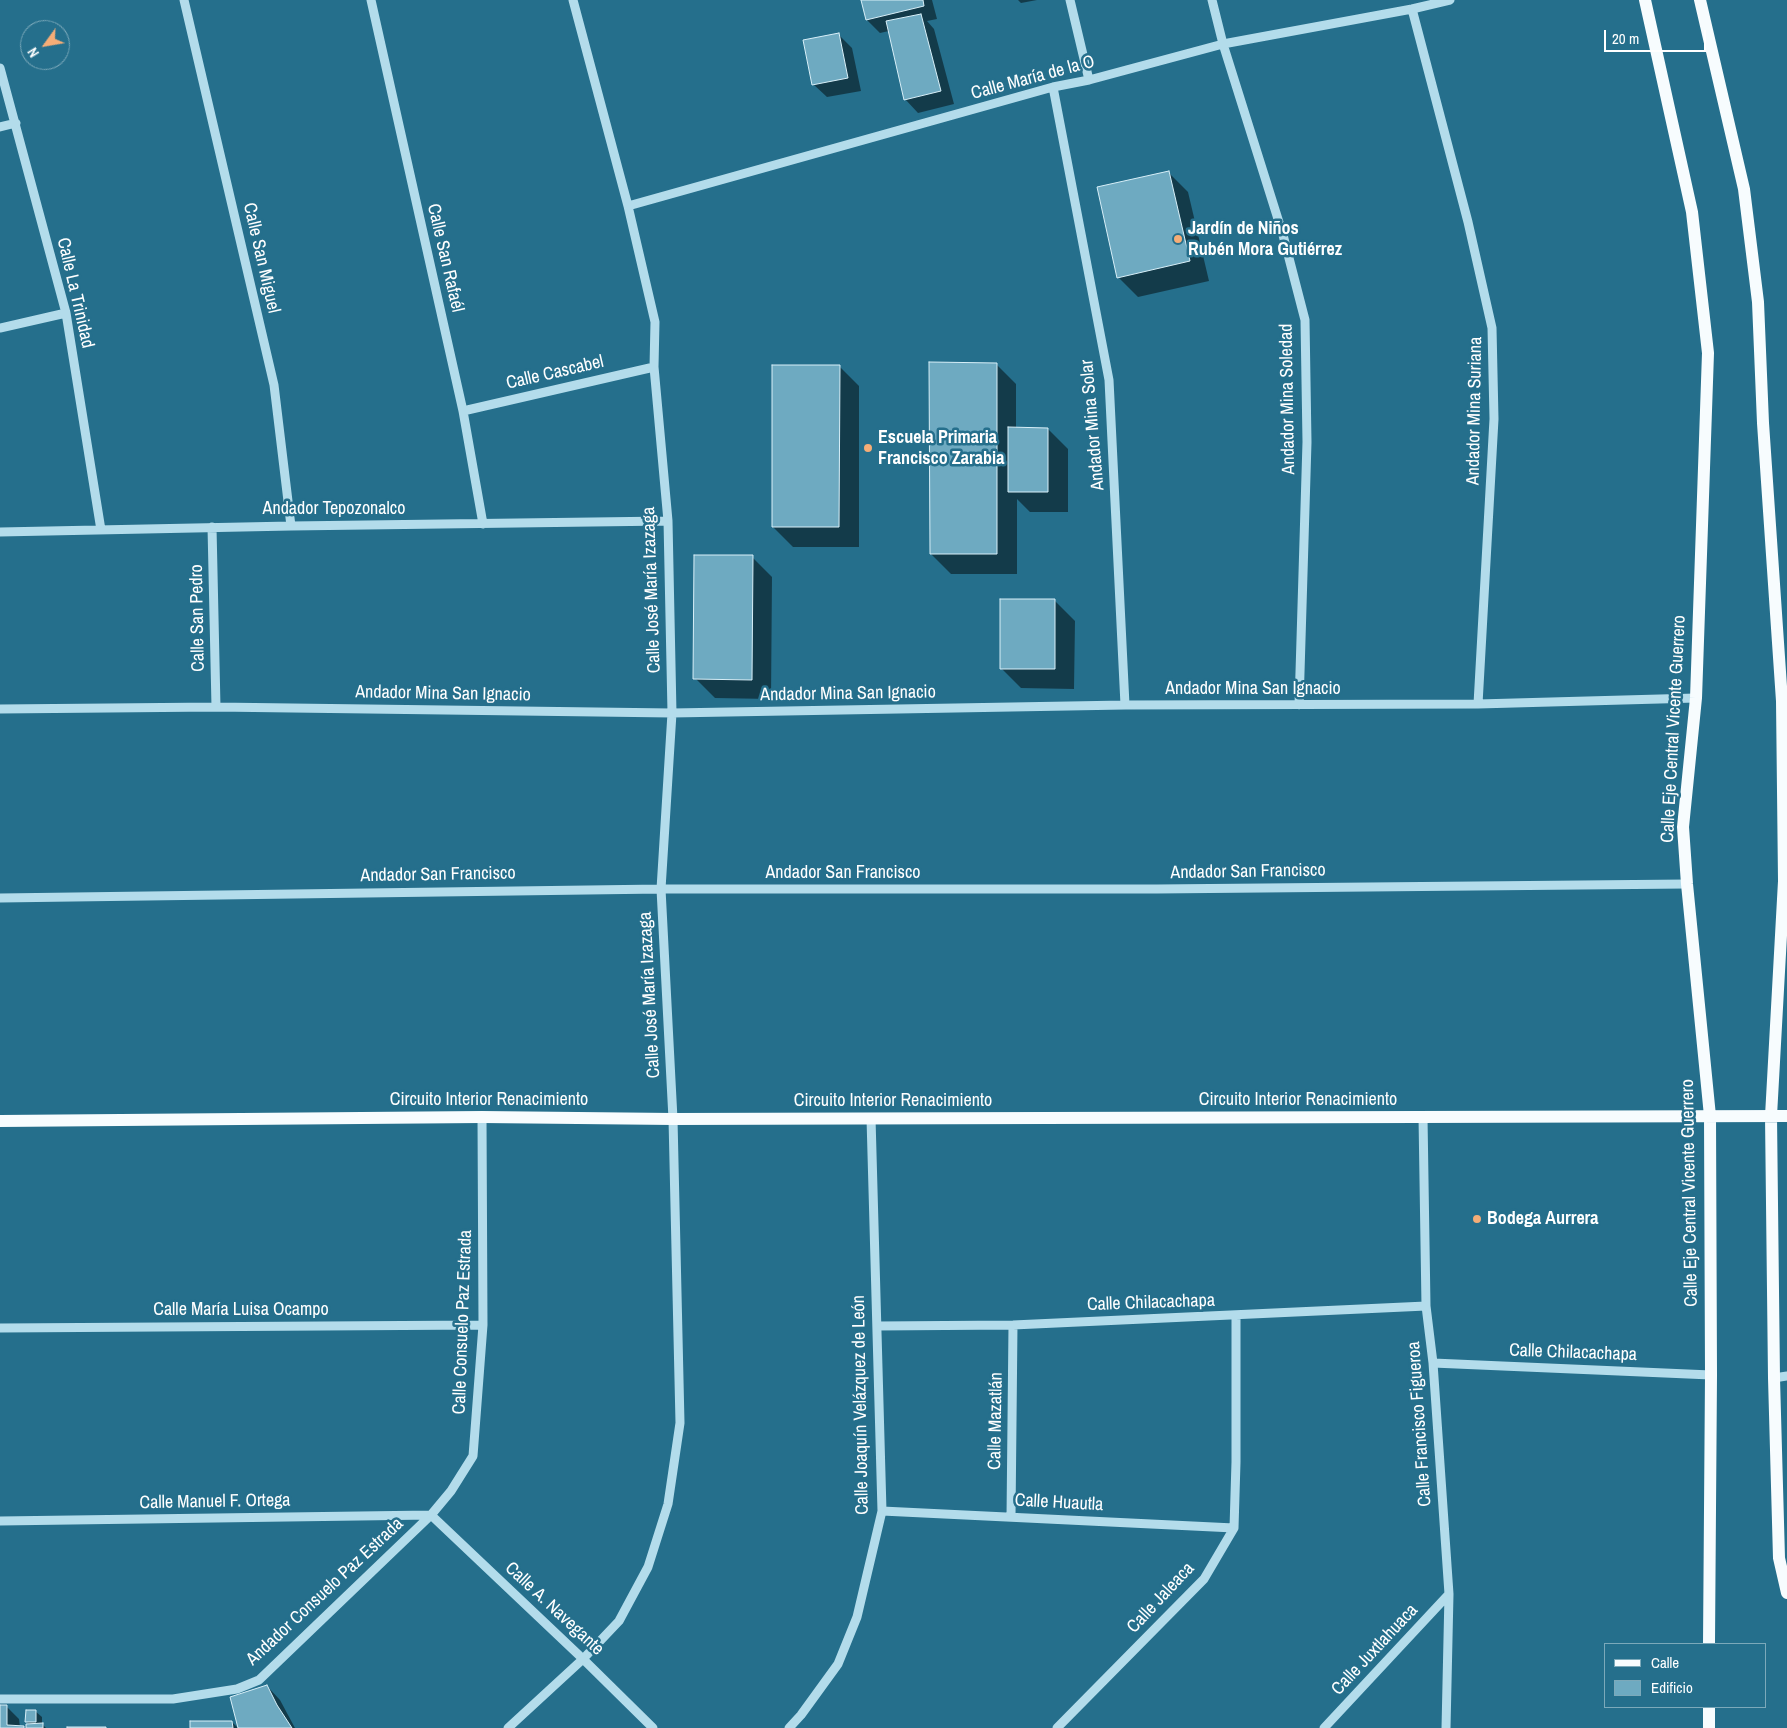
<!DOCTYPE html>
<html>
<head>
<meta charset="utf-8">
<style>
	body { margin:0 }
	#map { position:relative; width:1787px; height:1728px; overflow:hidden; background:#256f8c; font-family:"Archivo Narrow",sans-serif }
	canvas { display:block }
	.legend { position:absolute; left:1604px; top:1643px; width:162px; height:65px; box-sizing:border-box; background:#256f8c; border:1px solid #7ca9ba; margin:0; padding:6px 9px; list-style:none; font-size:15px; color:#fff }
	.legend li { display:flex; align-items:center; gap:10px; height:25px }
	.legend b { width:25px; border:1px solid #7ca9ba }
	.north { position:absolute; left:20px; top:20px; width:50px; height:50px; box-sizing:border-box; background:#256f8c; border:1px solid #7ca9ba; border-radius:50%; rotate:238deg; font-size:14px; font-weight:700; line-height:20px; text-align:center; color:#fff }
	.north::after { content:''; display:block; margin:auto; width:18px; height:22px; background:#f5ad77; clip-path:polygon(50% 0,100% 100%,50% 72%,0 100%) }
	.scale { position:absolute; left:1604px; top:30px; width:102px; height:22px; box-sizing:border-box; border:2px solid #fff; border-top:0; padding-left:6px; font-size:15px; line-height:18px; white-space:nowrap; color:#fff; -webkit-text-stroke:4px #256f8c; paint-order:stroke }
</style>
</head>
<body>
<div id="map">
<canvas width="1787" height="1728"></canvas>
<ul class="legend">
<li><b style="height:6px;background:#f7fcfe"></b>Calle</li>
<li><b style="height:14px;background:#6eaac1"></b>Edificio</li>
</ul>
<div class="north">N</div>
<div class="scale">20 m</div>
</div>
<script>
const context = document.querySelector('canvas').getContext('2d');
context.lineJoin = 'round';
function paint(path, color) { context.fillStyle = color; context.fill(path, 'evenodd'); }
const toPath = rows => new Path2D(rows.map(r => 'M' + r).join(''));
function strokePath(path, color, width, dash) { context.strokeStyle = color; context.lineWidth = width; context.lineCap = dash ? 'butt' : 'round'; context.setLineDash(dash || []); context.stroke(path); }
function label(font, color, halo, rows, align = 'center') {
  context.font = font + ' "Archivo Narrow",sans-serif'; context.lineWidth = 5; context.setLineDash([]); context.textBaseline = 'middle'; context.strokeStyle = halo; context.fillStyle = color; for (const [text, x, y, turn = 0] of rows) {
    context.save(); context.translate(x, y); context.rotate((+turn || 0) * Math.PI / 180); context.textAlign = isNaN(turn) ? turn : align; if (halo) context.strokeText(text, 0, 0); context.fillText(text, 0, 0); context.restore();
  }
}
const shadow = toPath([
	[862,0,932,0,937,19,927,21,934,29,954,104,918,113,905,99,889,31,880,33,867,20],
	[1018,0,1037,0,1021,3],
	[839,35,852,48,861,91,827,97,813,84],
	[1168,172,1188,192,1209,281,1138,297,1118,277],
	[996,364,1016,384,1016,429,1048,429,1068,449,1068,512,1030,512,1017,499,1017,574,951,574,931,554],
	[839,366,859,386,859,547,793,547,773,527],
	[752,557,772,577,771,699,715,698,695,678],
	[1055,601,1075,621,1074,689,1021,688,1001,668],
	[267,1686,280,1700,295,1728,239,1728],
	[0,1706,6,1706,19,1719,20,1727,24,1728,0,1728],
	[35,1711,42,1717,42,1724,46,1728,27,1728,30,1725,26,1721],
	[232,1722,238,1728,191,1728]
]);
const building = toPath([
	[861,0,923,0,924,6,866,20,861,0],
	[921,14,941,91,904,100,886,21,921,14],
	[839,33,848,78,812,85,803,40,839,33],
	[1169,171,1190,261,1117,278,1097,187,1169,171],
	[929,362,997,363,997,554,930,554,929,362],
	[772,365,840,365,839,527,772,527,772,365],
	[1008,427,1048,428,1048,492,1008,492,1008,427],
	[694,555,753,555,752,680,693,679,694,555],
	[1000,599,1055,599,1055,669,1000,669,1000,599],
	[267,1685,277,1705,292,1728,238,1728,230,1697,267,1685],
	[0,1705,7,1705,7,1725,24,1726,24,1728,0,1728,0,1705],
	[26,1710,36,1710,36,1722,25,1722,26,1710],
	[190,1721,232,1721,233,1728,190,1728,190,1721],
	[43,1723,43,1728,26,1728,26,1724,43,1723],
	[67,1727,106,1727,106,1728,67,1728,67,1727]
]);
const minor = toPath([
	[184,0,274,385,291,526],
	[371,0,463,411,483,524],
	[1070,0,1089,80],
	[1212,0,1223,44,1283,235,1305,320,1307,442,1299,705],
	[1412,9,1468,222,1492,328,1494,419,1478,704],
	[0,68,66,313,101,530],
	[1053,87,1109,380,1125,705],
	[0,127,16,123],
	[628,206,1053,87,1089,80,1223,44,1412,9,1450,0],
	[0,328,66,313],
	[463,411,654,367],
	[212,527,216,707],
	[0,532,291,526,668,521],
	[0,709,216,707,672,713,1125,705,1478,704,1696,698],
	[0,898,661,889,1157,889,1687,884],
	[1423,1117,1426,1306,1433,1363,1449,1594,1446,1728],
	[877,1326,1013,1325,1426,1306],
	[0,1328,483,1325],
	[1433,1363,1711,1375],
	[1774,1378,1787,1376],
	[882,1511,1234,1528],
	[431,1515,583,1659,653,1728],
	[1011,1517,1013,1325],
	[0,1521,431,1515],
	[0,1699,173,1699,237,1689,259,1680,431,1515,451,1491,473,1456,483,1325,482,1117],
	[508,1728,583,1659,619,1621,648,1567,668,1504,680,1423,673,1119,661,889,672,713,668,521,654,367,655,322,628,206,573,0],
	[789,1728,801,1715,838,1664,857,1617,882,1511,871,1118],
	[1057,1728,1204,1579,1234,1528,1236,1462,1236,1316],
	[1324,1728,1449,1594]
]);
const major = toPath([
	[1645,0,1692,212,1708,353,1696,698,1683,827,1687,884,1710,1116,1711,1375,1709,1644],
	[1700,0,1744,189,1758,302,1763,423,1782,701,1784,881,1771,1116,1774,1378,1779,1558,1787,1593],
	[0,1121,482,1117,673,1119,1787,1116],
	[1709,1728,1709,1707]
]);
const markers = [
	[1178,239,5,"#f5ad77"],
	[868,448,5,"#f5ad77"],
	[1477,1219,5,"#f5ad77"]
];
const streetNames = [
	["Calle María de la O",1033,78,-15],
	["Calle San Miguel",261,258,77],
	["Calle San Rafaél",445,258,77],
	["Calle La Trinidad",75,293,77],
	["Calle Cascabel",555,373,-13],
	["Andador Mina Soledad",1288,399,-91],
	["Andador Mina Suriana",1475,411,-89],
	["Andador Mina Solar",1093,425,-95],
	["Andador Tepozonalco",334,509],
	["Calle José María Izazaga",652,590,-92],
	["Calle San Pedro",198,618,-91],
	["Andador Mina San Ignacio",1253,689],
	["Andador Mina San Ignacio",443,694,1],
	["Andador Mina San Ignacio",848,694,-1],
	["Calle Eje Central Vicente Guerrero",1674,729,-87],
	["Andador San Francisco",1248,872,-1],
	["Andador San Francisco",843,873],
	["Andador San Francisco",438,875,-1],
	["Calle José María Izazaga",650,995,-93],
	["Circuito Interior Renacimiento",489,1100],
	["Circuito Interior Renacimiento",1298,1100],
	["Circuito Interior Renacimiento",893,1101],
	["Calle Eje Central Vicente Guerrero",1690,1193,-91],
	["Calle Chilacachapa",1151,1303,-2],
	["Calle María Luisa Ocampo",241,1310],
	["Calle Consuelo Paz Estrada",463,1322,-88],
	["Calle Chilacachapa",1573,1353,2],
	["Calle Joaquín Velázquez de León",861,1405,-91],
	["Calle Mazatlán",996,1421,-89],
	["Calle Francisco Figueroa",1420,1424,-94],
	["Calle Manuel F. Ortega",215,1502,-1],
	["Calle Huautla",1059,1503,3],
	["Andador Consuelo Paz Estrada",325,1592,-43],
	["Calle Jaleaca",1161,1598,-47],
	["Calle A. Navegante",554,1609,43],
	["Calle Juxtlahuaca",1375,1650,-47]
];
const poiNames = [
	["Jardín de Niños",1188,229],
	["Rubén Mora Gutiérrez",1188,250],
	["Escuela Primaria",878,438],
	["Francisco Zarabia",878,459],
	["Bodega Aurrera",1487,1219]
];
paint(shadow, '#0007');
paint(building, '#6eaac1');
strokePath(building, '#d8eff8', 1);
strokePath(minor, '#b3dceb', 9);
strokePath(major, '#f7fcfe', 12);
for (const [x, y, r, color] of markers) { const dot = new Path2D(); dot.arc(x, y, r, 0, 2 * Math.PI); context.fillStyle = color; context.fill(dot); strokePath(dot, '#256f8c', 2); }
label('18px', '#fff', '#256f8c', streetNames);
label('bold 18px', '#fff', '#256f8c', poiNames, 'left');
</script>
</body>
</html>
